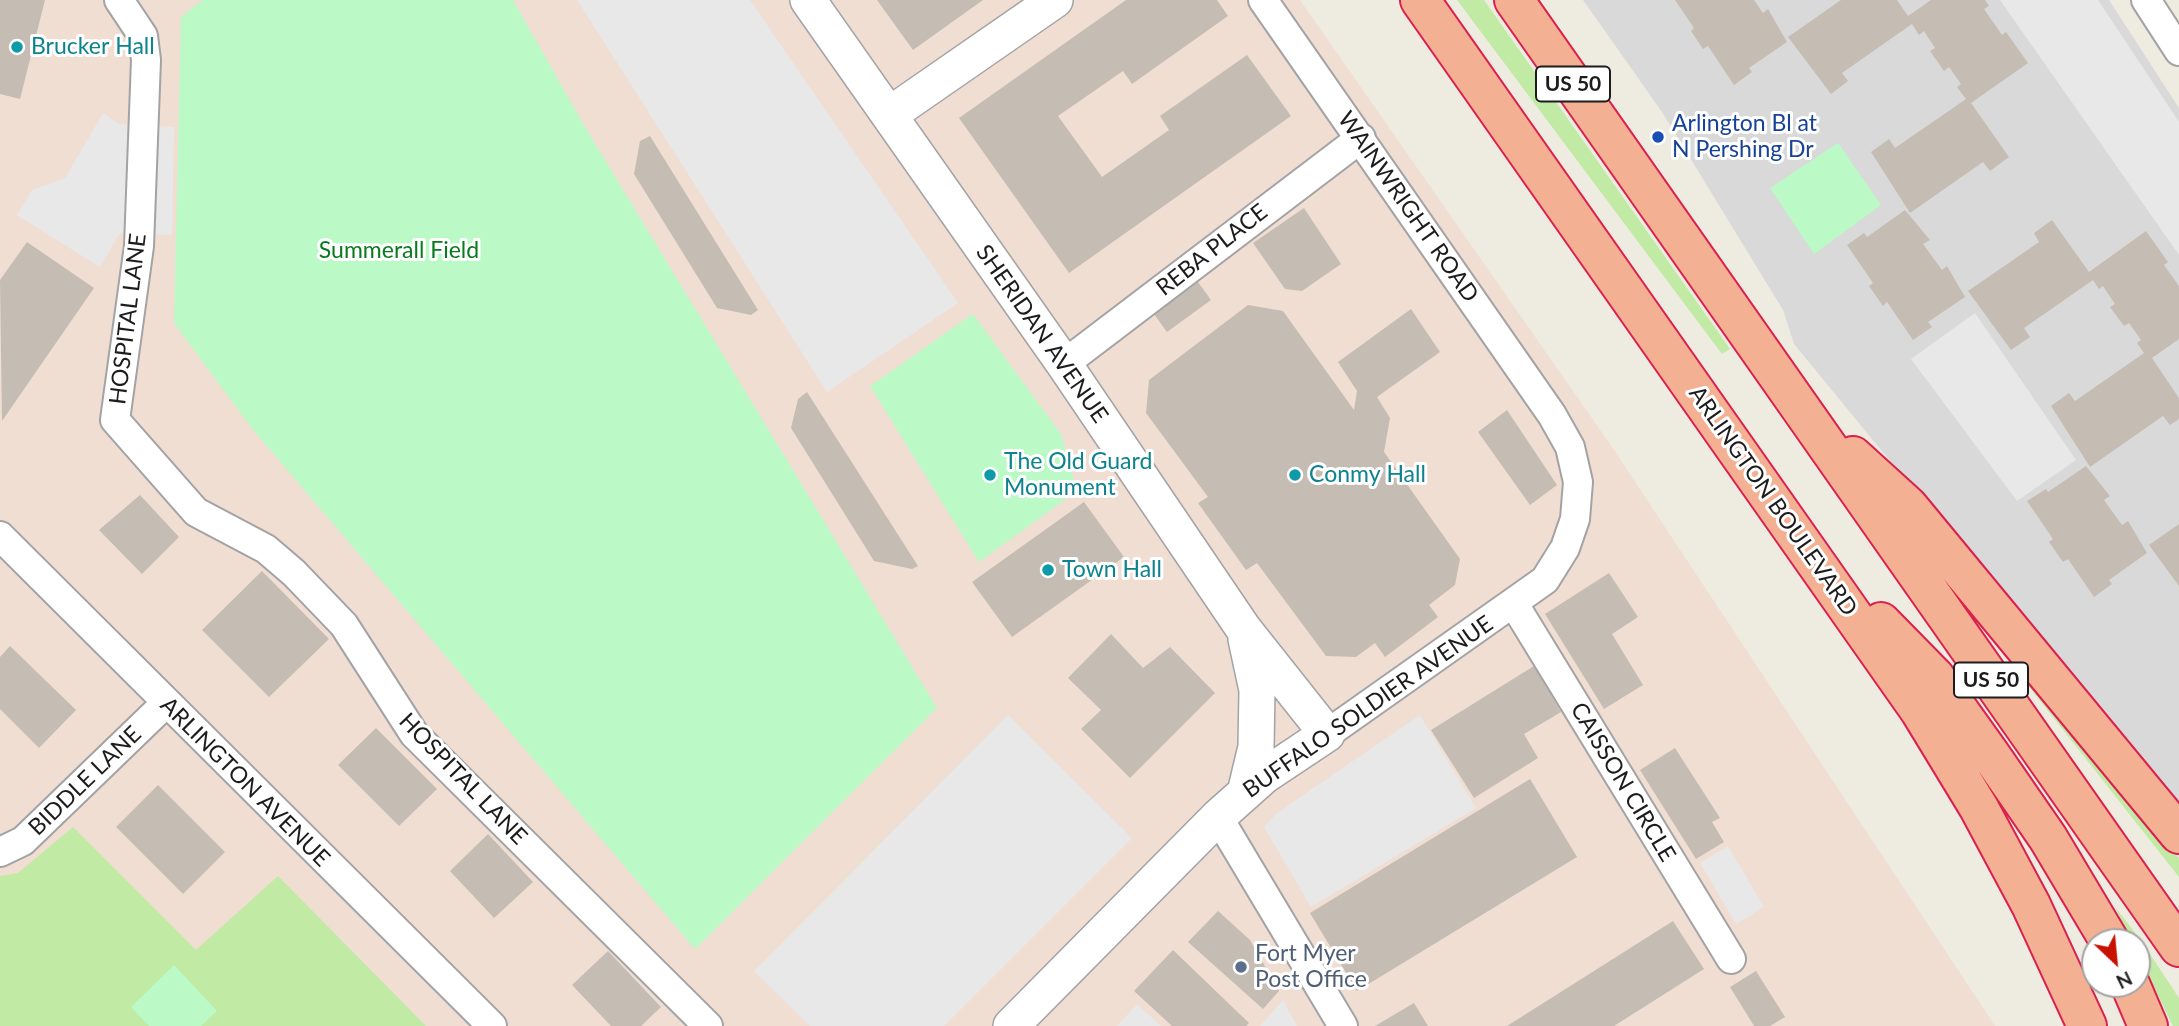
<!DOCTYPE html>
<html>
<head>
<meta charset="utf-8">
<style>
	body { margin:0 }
	#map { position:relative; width:2179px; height:1026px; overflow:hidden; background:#eeebe1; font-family:Lato,sans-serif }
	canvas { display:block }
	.north { position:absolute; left:2081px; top:928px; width:70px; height:70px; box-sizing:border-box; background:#fff; border:2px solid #a4a4a4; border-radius:50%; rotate:154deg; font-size:19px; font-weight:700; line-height:28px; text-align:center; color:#1c1c1c }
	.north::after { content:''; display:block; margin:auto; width:24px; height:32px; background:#c81200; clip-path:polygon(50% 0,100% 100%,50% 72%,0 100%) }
</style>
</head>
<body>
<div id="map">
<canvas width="2179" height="1026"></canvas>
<div class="north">N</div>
</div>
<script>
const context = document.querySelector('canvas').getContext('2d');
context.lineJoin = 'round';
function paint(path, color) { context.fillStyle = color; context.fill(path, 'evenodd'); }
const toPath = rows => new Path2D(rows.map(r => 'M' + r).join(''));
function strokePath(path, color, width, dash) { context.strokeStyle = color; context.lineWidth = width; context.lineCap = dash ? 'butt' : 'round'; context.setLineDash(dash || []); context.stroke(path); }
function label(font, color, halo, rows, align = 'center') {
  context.font = font + ' Lato,sans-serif'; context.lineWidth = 6; context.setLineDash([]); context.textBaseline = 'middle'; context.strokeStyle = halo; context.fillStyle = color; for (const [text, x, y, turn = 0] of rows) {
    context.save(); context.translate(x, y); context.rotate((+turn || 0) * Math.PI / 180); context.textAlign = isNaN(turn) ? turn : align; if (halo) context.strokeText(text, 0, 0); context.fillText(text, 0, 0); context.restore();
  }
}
const residential = toPath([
	[1583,0,2109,0,2179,108,2179,813,1794,344,1783,310,1662,112]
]);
const military = toPath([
	[0,0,1300,0,1612,447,1995,1026,0,1026]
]);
const grass = toPath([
	[1457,0,1484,0,1730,349,1722,354],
	[1992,629,2179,858,2179,877,2030,688,1991,634],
	[73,827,196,950,278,876,426,1026,0,1026,0,876,18,873],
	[2115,907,2140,939,2179,998,2179,1026,2173,1026,2137,953,2137,942,2132,942]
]);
const park = toPath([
	[203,0,513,0,585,127,937,708,695,949,254,431,174,323,181,17],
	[1838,143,1881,205,1814,254,1770,188],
	[973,314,1061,434,1077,491,979,562,870,386],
	[174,965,217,1011,201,1026,149,1026,131,1007]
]);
const parking = toPath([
	[577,0,750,0,958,303,827,392],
	[2000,0,2098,0,2179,122,2179,255],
	[103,113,119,124,174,127,172,235,120,233,100,267,17,215,32,190,65,178],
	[1975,313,2076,460,2017,501,1911,359],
	[1008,715,1132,838,944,1026,810,1026,754,971],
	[1420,715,1476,808,1311,907,1264,827,1277,813],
	[1728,846,1764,907,1736,924,1700,863],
	[1283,1000,1297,1026,1260,1026],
	[1137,1004,1161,1026,1117,1026]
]);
const building = toPath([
	[0,0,45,0,20,99,0,94],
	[877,0,983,0,913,50],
	[1126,0,1217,0,1228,16,1132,84,1123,71,1058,116,1102,177,1169,130,1160,116,1247,55,1291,116,1069,273,959,118],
	[1675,0,1754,0,1763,13,1768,9,1787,42,1749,68,1752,72,1734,85,1708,46,1703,49,1691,31,1694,28],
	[1841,0,1897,0,1908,16,1931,0,1985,0,1989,6,1984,9,2002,35,2006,32,2028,63,1971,103,2009,157,1990,171,1983,162,1910,213,1871,152,1889,139,1895,148,1966,99,1957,87,1961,84,1949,67,1944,71,1930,51,1935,48,1924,31,1919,35,1912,24,1842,73,1848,81,1831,94,1788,37],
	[650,136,758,310,751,315,717,308,634,174,640,141],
	[1304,208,1341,264,1302,291,1285,289,1253,243],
	[1905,210,1930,240,1923,244,1942,270,1947,266,1965,297,1928,322,1932,327,1913,340,1887,302,1883,306,1869,286,1873,283,1847,245,1864,233,1867,237],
	[2052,220,2089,272,2146,231,2168,262,2164,265,2179,286,2179,339,2152,358,2179,398,2179,419,2170,425,2163,416,2090,467,2051,406,2069,393,2075,401,2144,353,2137,343,2141,340,2129,323,2124,326,2110,307,2115,304,2103,286,2099,289,2093,280,2024,328,2030,337,2011,350,1968,291,2039,242,2034,233],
	[27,242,94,288,2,421,0,280],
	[1198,282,1211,300,1167,332,1154,314],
	[1248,305,1283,311,1354,410,1357,391,1338,362,1411,309,1440,352,1377,397,1390,418,1384,452,1460,559,1455,585,1429,605,1438,617,1385,657,1375,643,1356,657,1326,656,1257,563,1246,570,1198,503,1208,497,1146,413,1149,380],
	[807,392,918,566,912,569,874,561,791,428,798,399],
	[1507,410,1557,485,1530,505,1478,432],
	[2086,466,2110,496,2104,500,2122,525,2128,521,2147,553,2109,580,2112,584,2094,597,2068,559,2063,562,2049,542,2053,539,2027,501,2046,489,2048,492],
	[140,495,179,537,142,574,99,530],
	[1084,502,1124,557,1012,637,972,582],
	[2179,524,2179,586,2149,545],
	[262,571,329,639,269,697,202,630],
	[1609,573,1638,617,1612,634,1643,685,1604,709,1545,614],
	[1111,634,1143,668,1170,647,1215,693,1130,778,1081,729,1101,710,1068,678],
	[10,646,76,710,39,748,0,709,0,657],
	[1534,666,1561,712,1524,734,1538,758,1474,798,1431,730],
	[376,728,437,789,399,826,338,765],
	[1675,748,1720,818,1712,822,1724,842,1696,859,1640,770],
	[1530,779,1577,857,1357,991,1310,913],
	[158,785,225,852,183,894,116,827],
	[488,834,533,882,494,918,450,871],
	[1218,911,1250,940,1279,991,1263,1009,1188,942],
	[1673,921,1704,969,1614,1026,1507,1026],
	[1173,950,1249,1023,1246,1026,1172,1026,1134,991],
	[608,951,661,1007,641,1026,611,1026,572,985],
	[1756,971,1785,1017,1770,1026,1754,1026,1730,987],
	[1414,1003,1428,1026,1375,1026]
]);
const minor = toPath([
	[119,0,143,36,146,60,139,246,115,420,196,512,266,549,294,573,344,625,414,734,708,1026],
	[1263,0,1552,415,1570,447,1578,482,1575,519,1565,548,1545,580,1327,734],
	[2146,0,2179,51],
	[1064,364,1361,138],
	[0,536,492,1026],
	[1514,604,1731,959],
	[1218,817,1343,1026],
	[0,852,23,841,166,703]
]);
const tertiary = toPath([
	[808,0,1064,364,1243,628,1327,734,1264,776,1218,817,1011,1026],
	[889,115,1055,0],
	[1245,793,1256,747,1257,690,1246,639]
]);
const trunk = toPath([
	[1420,0,1920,711,1979,808,2031,905,2087,1026],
	[1514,0,2179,947],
	[1853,456,1908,506,2179,834],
	[1881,622,1935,677,1990,754,2048,838,2110,942],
	[2130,984,2148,1026]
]);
const markers = [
	[17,47,7,"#0f9aa8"],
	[1658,137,7,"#1a4fb4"],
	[990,475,7,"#0f9aa8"],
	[1295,475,7,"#0f9aa8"],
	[1048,570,7,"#0f9aa8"],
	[1241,967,7,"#5c6f8a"]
];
const shields = [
	[1573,84,74],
	[1991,680,74]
];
const shieldNames = [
	["US 50",1573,84],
	["US 50",1991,680]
];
const cultureNames = [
	["Brucker Hall",31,47],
	["The Old Guard",1004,462],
	["Monument",1004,488],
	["Conmy Hall",1309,475],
	["Town Hall",1062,570]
];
const transitNames = [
	["Arlington Bl at",1672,124],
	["N Pershing Dr",1672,150]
];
const streetNames = [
	["WAINWRIGHT ROAD",1408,207,55],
	["REBA PLACE",1212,250,-38],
	["HOSPITAL LANE",128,319,-83],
	["SHERIDAN AVENUE",1042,334,55],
	["ARLINGTON BOULEVARD",1773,501,55],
	["BUFFALO SOLDIER AVENUE",1368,707,-35],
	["HOSPITAL LANE",463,779,46],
	["BIDDLE LANE",85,781,-44],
	["ARLINGTON AVENUE",245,782,45],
	["CAISSON CIRCLE",1623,782,59]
];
const parkNames = [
	["Summerall Field",399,251]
];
const serviceNames = [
	["Fort Myer",1255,954],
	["Post Office",1255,980]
];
paint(residential, '#dad9d9');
paint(military, '#f0ded3');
paint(grass, '#c1eaa5');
paint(park, '#bbfac6');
paint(parking, '#e8e8e8');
paint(building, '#c5bdb4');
strokePath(minor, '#a3a3a3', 32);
strokePath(tertiary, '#a3a3a3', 38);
strokePath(trunk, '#da204f', 42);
strokePath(minor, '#fff', 28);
strokePath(tertiary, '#fff', 35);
strokePath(trunk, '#f3b092', 38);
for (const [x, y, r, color] of markers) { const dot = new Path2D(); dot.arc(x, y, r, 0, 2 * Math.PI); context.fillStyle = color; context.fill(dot); strokePath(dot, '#fff', 2.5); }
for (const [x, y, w] of shields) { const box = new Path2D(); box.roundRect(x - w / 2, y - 17.5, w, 35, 5); context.fillStyle = '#fff'; context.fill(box); strokePath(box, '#1c1c1c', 2); }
label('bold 21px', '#1c1c1c', null, shieldNames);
label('23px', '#0d838f', '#fff', cultureNames, 'left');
label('23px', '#164399', '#fff', transitNames, 'left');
label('23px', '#1c1c1c', '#fff', streetNames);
label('23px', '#097b1d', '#fff', parkNames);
label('23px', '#4e5e75', '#fff', serviceNames, 'left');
</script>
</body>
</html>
